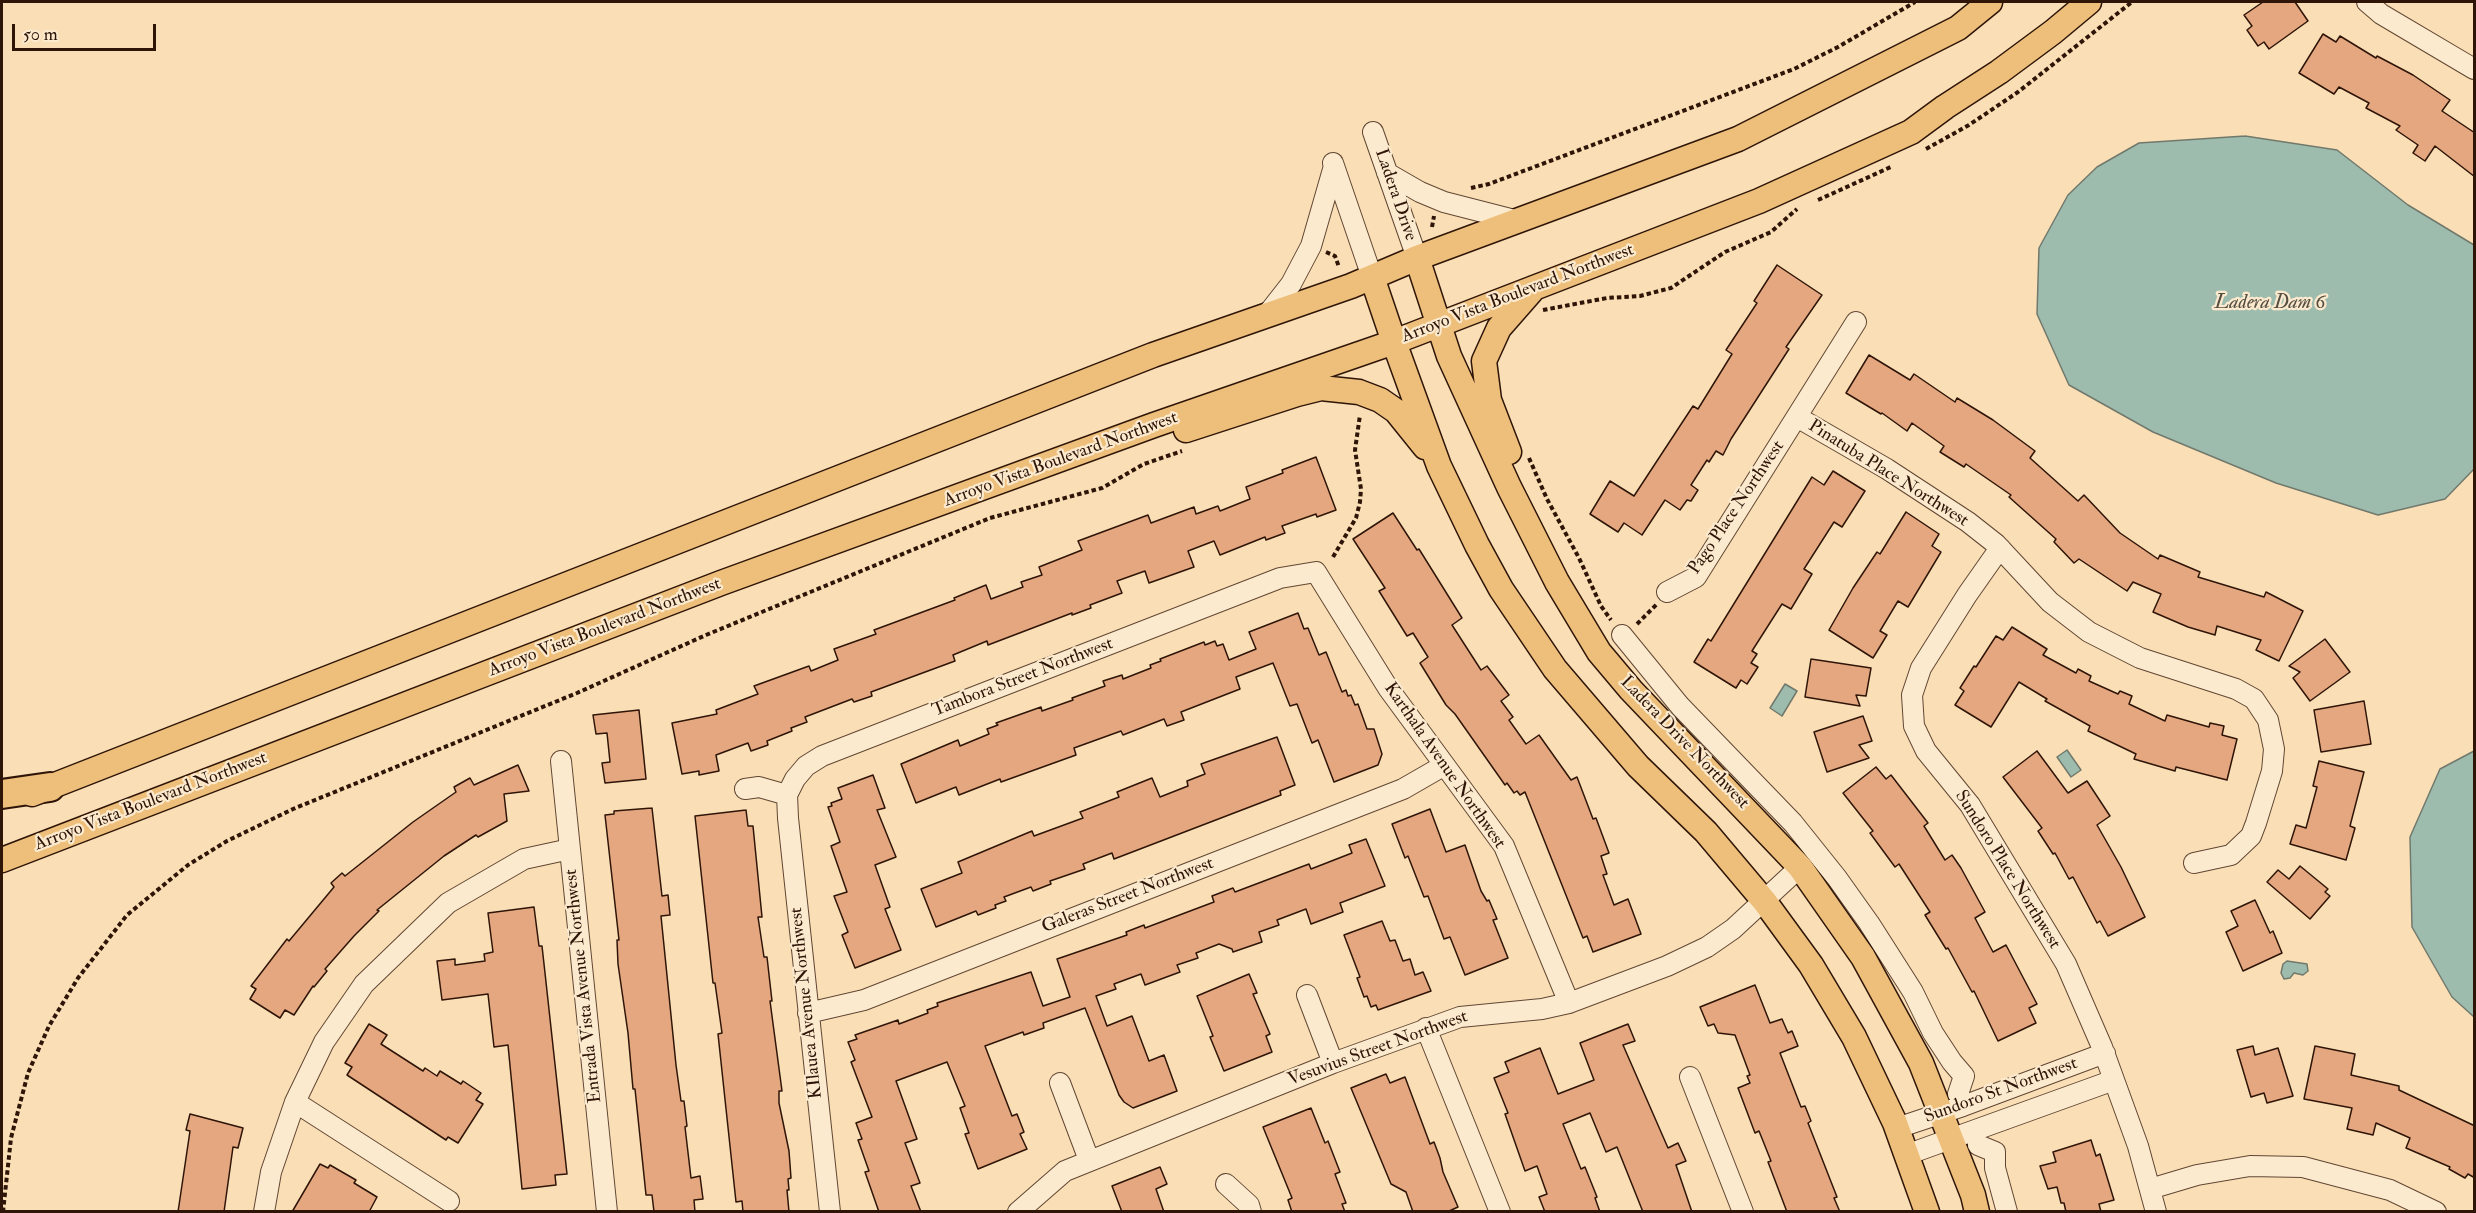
<!DOCTYPE html>
<html>
<head>
<meta charset="utf-8">
<style>
	body { margin:0 }
	#map { position:relative; width:2476px; height:1213px; overflow:hidden; background:#fadeb5; font-family:"IM FELL Double Pica",serif }
	canvas { display:block }
	.frame { position:absolute; inset:0; border:3px solid #2e1508; pointer-events:none }
	.scale { position:absolute; left:12px; top:24px; width:144px; height:27px; box-sizing:border-box; border:3px solid #2e1508; border-top:0; padding-left:8px; font-size:18px; line-height:21px; white-space:nowrap; color:#2e1508; -webkit-text-stroke:4px #fceacf; paint-order:stroke }
</style>
</head>
<body>
<div id="map">
<canvas width="2476" height="1213"></canvas>
<div class="frame"></div>
<div class="scale">50 m</div>
</div>
<script>
const context = document.querySelector('canvas').getContext('2d');
context.lineJoin = 'round';
function paint(path, color) { context.fillStyle = color; context.fill(path, 'evenodd'); }
const toPath = rows => new Path2D(rows.map(r => 'M' + r).join(''));
function strokePath(path, color, width, dash) { context.strokeStyle = color; context.lineWidth = width; context.lineCap = dash ? 'butt' : 'round'; context.setLineDash(dash || []); context.stroke(path); }
function label(font, color, halo, rows, align = 'center') {
  context.font = font + ' "IM FELL Double Pica",serif'; context.lineWidth = 4.5; context.setLineDash([]); context.textBaseline = 'middle'; context.strokeStyle = halo; context.fillStyle = color; for (const [text, x, y, turn = 0] of rows) {
    context.save(); context.translate(x, y); context.rotate((+turn || 0) * Math.PI / 180); context.textAlign = isNaN(turn) ? turn : align; if (halo) context.strokeText(text, 0, 0); context.fillText(text, 0, 0); context.restore();
  }
}
const water = toPath([
	[2245,136,2337,150,2408,205,2474,245,2474,469,2445,499,2378,515,2276,483,2153,432,2069,385,2037,314,2039,248,2068,195,2097,167,2139,143,2245,136],
	[1785,684,1797,691,1782,716,1770,708,1785,684],
	[2067,750,2081,770,2071,777,2057,757,2067,750],
	[2474,751,2474,1017,2452,997,2412,927,2410,837,2440,769,2474,751],
	[2287,961,2307,964,2308,971,2303,975,2294,973,2290,978,2284,979,2281,973,2283,964,2287,961]
]);
const building = toPath([
	[2263,2,2295,2,2308,21,2269,49,2264,42,2258,46,2247,30,2252,26,2244,15,2263,2],
	[2323,34,2336,42,2340,36,2376,58,2377,56,2413,75,2450,100,2442,111,2475,133,2475,177,2435,146,2425,161,2413,153,2418,145,2396,130,2400,126,2366,108,2369,103,2339,87,2334,94,2299,73,2323,34],
	[1777,265,1822,295,1786,347,1789,349,1731,439,1723,455,1716,451,1709,462,1707,460,1691,485,1698,490,1691,501,1687,500,1680,510,1665,500,1642,535,1624,523,1618,532,1590,514,1610,481,1634,496,1693,406,1698,409,1732,354,1726,350,1757,303,1754,301,1777,265],
	[1869,355,1910,380,1914,374,1955,402,1957,398,1993,420,2035,451,2030,458,2078,501,2084,495,2120,533,2158,559,2160,555,2200,572,2198,577,2264,597,2266,592,2303,611,2279,661,2256,650,2261,640,2217,626,2215,635,2188,627,2153,612,2161,594,2133,582,2127,591,2079,559,2074,563,2054,542,2056,539,2009,497,2011,495,1966,464,1964,467,1940,452,1944,446,1912,423,1907,431,1882,413,1881,414,1846,393,1869,355],
	[1316,457,1336,510,1317,517,1316,514,1282,526,1285,533,1266,540,1265,537,1220,555,1214,541,1188,551,1194,567,1149,583,1145,571,1117,581,1122,593,1090,605,1091,608,1072,615,1072,613,988,645,987,641,953,655,955,661,871,692,872,696,854,702,852,699,805,717,807,722,791,728,792,731,767,741,768,745,751,751,748,743,716,755,719,771,699,775,699,771,682,774,672,723,717,714,716,710,758,694,754,686,809,666,811,671,838,660,834,649,876,634,874,630,955,600,954,598,986,585,991,599,1023,587,1021,582,1042,575,1039,567,1082,550,1078,541,1148,515,1151,523,1194,507,1196,514,1218,506,1220,511,1250,499,1246,487,1283,473,1282,470,1316,457],
	[1833,471,1865,491,1842,527,1834,522,1804,569,1812,574,1791,609,1782,604,1752,651,1757,654,1751,663,1758,667,1747,684,1741,680,1736,688,1694,662,1708,639,1711,641,1812,477,1824,485,1833,471],
	[1906,512,1939,534,1932,546,1941,552,1908,607,1898,601,1880,631,1887,635,1873,658,1829,630,1853,588,1877,552,1880,554,1906,512],
	[1393,513,1417,550,1419,549,1462,618,1452,625,1481,670,1487,666,1509,695,1501,701,1513,717,1509,720,1526,744,1539,735,1571,780,1577,777,1593,819,1596,818,1609,853,1601,856,1607,874,1603,875,1614,905,1628,899,1641,934,1593,952,1587,936,1583,938,1525,792,1520,795,1517,791,1514,793,1507,783,1505,785,1455,714,1446,705,1420,663,1428,657,1413,633,1407,636,1379,591,1385,588,1353,539,1393,513],
	[1298,613,1304,629,1308,628,1319,655,1326,652,1342,692,1346,690,1348,696,1351,695,1355,705,1358,704,1367,729,1374,729,1382,754,1378,765,1334,782,1318,740,1312,743,1297,704,1290,706,1273,663,1236,677,1240,689,1181,712,1184,720,1167,726,1164,719,1123,735,1121,731,1074,748,1076,755,1001,782,1000,779,959,795,956,787,916,803,901,764,958,740,960,746,989,734,987,729,998,725,996,723,1041,707,1042,711,1073,700,1072,698,1105,686,1103,681,1122,675,1123,679,1151,668,1150,665,1161,661,1160,659,1204,642,1205,645,1215,641,1217,646,1223,644,1229,660,1256,649,1249,632,1298,613],
	[2012,627,2047,649,2043,655,2076,673,2078,669,2091,676,2089,681,2118,694,2120,691,2132,696,2129,704,2165,721,2167,715,2209,727,2210,723,2224,726,2222,735,2237,739,2227,780,2176,767,2175,771,2134,759,2136,754,2088,731,2090,726,2045,701,2047,699,2019,682,1991,727,1955,705,1964,691,1960,688,1974,666,1976,667,1996,636,2003,640,2012,627],
	[2325,639,2350,672,2310,701,2293,678,2300,672,2289,666,2325,639],
	[1811,659,1871,668,1866,696,1856,695,1860,706,1805,697,1811,659],
	[2364,701,2371,744,2321,752,2314,710,2364,701],
	[639,710,646,779,605,783,602,763,610,762,607,733,596,734,593,715,639,710],
	[1863,716,1872,741,1859,745,1869,758,1827,772,1814,732,1863,716],
	[1277,737,1295,785,1280,791,1281,795,1114,859,1112,853,1083,864,1085,869,1050,881,1051,884,1033,891,1031,887,1004,897,1006,901,995,905,996,908,978,915,976,911,936,927,921,889,962,873,958,862,1032,831,1034,836,1083,818,1080,812,1119,797,1117,792,1152,778,1160,797,1188,786,1187,781,1205,774,1201,764,1277,737],
	[2037,751,2068,793,2087,781,2110,816,2097,825,2121,867,2145,917,2108,936,2100,921,2097,923,2073,877,2069,879,2055,853,2053,854,2038,831,2042,828,2003,777,2037,751],
	[2319,761,2364,772,2350,826,2355,828,2346,860,2290,844,2296,825,2306,828,2317,787,2313,786,2319,761],
	[518,765,529,791,504,794,507,821,478,837,476,835,444,856,377,910,379,911,354,936,325,969,327,971,314,987,313,986,294,1015,285,1010,280,1018,250,999,256,989,251,986,287,939,289,941,334,887,331,883,342,873,345,876,413,822,456,792,454,787,470,778,474,785,518,765],
	[1876,767,1886,779,1891,775,1928,823,1924,826,1945,860,1952,855,1961,868,1985,912,1975,918,1993,952,2006,945,2037,1004,2029,1008,2036,1023,1998,1041,1974,991,1972,992,1948,948,1946,949,1925,915,1930,912,1899,864,1895,867,1870,833,1873,831,1843,793,1876,767],
	[873,775,885,808,877,810,896,857,875,865,890,907,885,909,901,950,855,968,842,935,848,932,834,896,847,892,831,846,840,842,828,807,832,806,831,803,842,799,838,788,873,775],
	[652,808,662,896,668,895,670,915,661,916,676,1065,681,1101,684,1101,687,1126,685,1127,691,1178,700,1176,703,1199,694,1200,695,1212,654,1212,652,1195,646,1195,635,1089,633,1089,628,1033,618,964,617,940,619,940,605,815,614,814,614,811,652,808],
	[1430,809,1446,852,1465,845,1481,891,1487,901,1489,900,1497,919,1493,920,1508,958,1465,975,1450,937,1444,939,1428,896,1424,897,1408,856,1405,858,1392,824,1430,809],
	[746,810,748,826,753,826,762,917,758,917,764,957,767,957,772,1001,770,1001,782,1091,779,1091,779,1103,789,1151,791,1178,788,1179,789,1190,787,1190,789,1212,743,1212,742,1201,736,1202,718,1034,722,1033,715,983,713,983,695,816,746,810],
	[1366,839,1385,886,1340,903,1343,912,1311,924,1306,909,1277,920,1279,925,1259,932,1262,942,1233,952,1232,949,1219,944,1196,953,1198,958,1177,965,1180,972,1145,985,1141,974,1114,984,1116,989,1096,996,1107,1026,1132,1016,1149,1061,1164,1055,1177,1091,1133,1108,1124,1102,1119,1095,1085,1008,1043,1023,1044,1028,1024,1035,1023,1032,985,1046,1012,1116,1017,1114,1024,1132,1020,1134,1027,1149,978,1169,965,1134,969,1133,960,1108,965,1106,947,1062,896,1081,917,1139,905,1143,920,1183,911,1186,921,1212,879,1212,865,1172,869,1171,858,1140,862,1139,856,1123,872,1117,851,1062,855,1060,848,1042,857,1039,855,1035,898,1020,899,1024,928,1013,927,1010,938,1006,937,1003,1031,972,1043,1006,1070,997,1057,959,1127,935,1126,932,1144,925,1145,928,1214,902,1212,896,1233,888,1235,892,1309,864,1311,869,1352,853,1349,845,1366,839],
	[2300,866,2328,889,2325,892,2330,896,2310,919,2267,882,2278,870,2289,879,2300,866],
	[2255,900,2270,933,2273,931,2282,953,2243,971,2226,932,2238,926,2231,911,2255,900],
	[534,907,539,946,542,946,545,973,567,1174,555,1175,556,1185,522,1189,508,1045,494,1047,488,994,442,1000,437,961,455,959,455,965,485,961,484,954,493,952,488,913,534,907],
	[1382,921,1390,941,1395,940,1403,961,1410,959,1415,975,1423,972,1431,991,1378,1010,1376,1005,1371,1007,1367,996,1364,997,1357,978,1360,977,1344,935,1382,921],
	[1249,974,1257,993,1253,994,1270,1034,1266,1036,1272,1052,1224,1071,1210,1037,1213,1036,1197,996,1249,974],
	[1755,985,1770,1023,1782,1019,1788,1033,1792,1031,1798,1046,1780,1053,1801,1107,1805,1106,1811,1121,1808,1123,1837,1197,1834,1198,1840,1212,1787,1212,1768,1162,1771,1161,1759,1131,1755,1133,1738,1088,1750,1083,1747,1076,1750,1075,1735,1035,1718,1033,1714,1024,1708,1026,1700,1007,1755,985],
	[369,1024,387,1035,381,1044,423,1071,425,1068,437,1076,440,1071,461,1084,463,1081,481,1093,476,1100,483,1104,458,1143,448,1137,446,1140,347,1075,352,1067,345,1063,369,1024],
	[1628,1024,1635,1041,1623,1045,1668,1148,1678,1143,1686,1161,1676,1165,1692,1212,1643,1212,1617,1147,1606,1152,1590,1113,1563,1124,1581,1169,1585,1167,1597,1197,1595,1198,1600,1212,1545,1212,1539,1197,1547,1194,1537,1166,1525,1171,1505,1114,1508,1113,1494,1078,1509,1072,1505,1062,1540,1048,1558,1094,1594,1080,1580,1043,1628,1024],
	[2253,1046,2255,1055,2278,1048,2293,1096,2267,1103,2264,1093,2251,1097,2237,1050,2253,1046],
	[2315,1046,2355,1054,2351,1075,2399,1086,2399,1090,2475,1126,2475,1178,2468,1174,2465,1178,2449,1169,2450,1167,2406,1148,2410,1138,2376,1123,2373,1135,2347,1129,2352,1108,2304,1099,2315,1046],
	[1386,1074,1390,1083,1405,1077,1430,1144,1434,1142,1440,1158,1443,1172,1458,1207,1447,1212,1413,1212,1406,1192,1391,1184,1351,1088,1386,1074],
	[1311,1108,1325,1143,1328,1141,1340,1172,1335,1174,1346,1203,1342,1204,1345,1212,1292,1212,1288,1200,1292,1198,1263,1127,1311,1108],
	[190,1114,243,1128,238,1148,233,1147,224,1212,178,1212,190,1131,186,1130,190,1114],
	[2091,1140,2096,1156,2100,1154,2114,1200,2099,1204,2101,1212,2066,1212,2064,1203,2061,1203,2057,1187,2048,1189,2040,1166,2056,1162,2053,1152,2091,1140],
	[320,1164,328,1168,330,1165,356,1180,354,1183,377,1197,369,1212,292,1212,320,1164],
	[1160,1167,1167,1184,1156,1189,1164,1212,1122,1212,1112,1186,1160,1167]
]);
const path = toPath([
	[1926,149,1969,125,2018,92,2132,2],
	[1471,188,1489,184,1794,69,1838,47,1915,2],
	[1818,200,1893,166],
	[1432,227,1434,216],
	[1326,252,1335,256,1339,267],
	[1543,310,1607,298,1640,296,1671,288,1725,252,1771,232,1797,209],
	[1529,458,1547,499,1579,558,1601,606,1611,620],
	[1333,557,1356,518,1360,502,1361,489,1355,450,1360,415],
	[1637,624,1657,604],
	[3,1212,11,1138,28,1073,49,1026,78,978,127,915,188,865,227,841,293,809,577,693,706,635,990,518,1102,488,1144,464,1182,451]
]);
const minor = toPath([
	[2367,2,2381,14,2474,69],
	[1373,132,1417,258],
	[1333,163,1372,277],
	[1387,173,1420,192,1444,202,1518,221],
	[1266,316,1291,284,1311,246,1334,166],
	[1797,417,1887,469,1968,522,1996,544,2050,602,2089,632,2140,658,2236,689,2254,699,2268,720,2274,749,2272,771,2256,823,2251,836,2231,855,2194,863],
	[2000,548,1967,595,1921,668,1912,695,1914,726,1926,751,1970,805,2066,964,2102,1047,2138,1146,2156,1212],
	[1667,592,1696,577,1856,322],
	[1622,635,1680,706,1793,823,1837,878,1869,923,1913,992,1933,1033,1952,1062,1964,1076,1958,1094],
	[561,761,607,1212],
	[745,789,759,787,787,795,795,779,806,766,822,756,1280,578,1316,572,1388,688,1504,846,1569,1003],
	[787,795,788,818,830,1212],
	[1307,995,1333,1063],
	[808,1013,864,1000,1403,789,1443,766],
	[1426,1028,1500,1212],
	[1690,1077,1743,1212],
	[1060,1083,1089,1160],
	[295,1102,449,1201],
	[1897,1128,1963,1106,2105,1053],
	[1978,1145,1995,1152,1995,1168,2007,1212],
	[1906,1155,2114,1080],
	[1226,1184,1249,1205,1251,1212],
	[2150,1189,2197,1175,2250,1166,2303,1167,2390,1190,2436,1212],
	[264,1212,271,1172,295,1102,324,1042,364,984,448,903,524,859,570,849],
	[1018,1212,1065,1171,1333,1063,1460,1017,1542,1009,1569,1003,1667,966,1707,947,1733,929,1800,867]
]);
const major = toPath([
	[1417,258,1449,356,1509,487,1557,582,1599,652,1631,690,1800,867,1863,957,1921,1063,1973,1195,1977,1212],
	[1372,277,1394,342,1439,466,1477,545,1501,589,1555,669,1638,766,1706,832,1765,902,1811,965,1854,1037,1895,1123,1927,1212],
	[1186,430,1297,394,1321,388,1359,392,1380,400,1396,411,1425,447],
	[1509,452,1489,400,1484,361,1499,328,1534,288],
	[32,794,1153,355,1351,286,1417,258,1738,139,1958,28,1990,2],
	[2,860,721,583,1154,425,1394,342,1759,201,1911,132,1945,107,1999,72,2053,32,2089,2]
]);
const highway = toPath([
	[2,794,50,787]
]);
const streetNames = [
	["Ladera Drive",1395,195,71],
	["Arroyo Vista Boulevard Northwest",1518,294,-21],
	["Arroyo Vista Boulevard Northwest",1061,460,-20],
	["Pinatuba Place Northwest",1888,474,32],
	["Pago Place Northwest",1737,508,-56],
	["Arroyo Vista Boulevard Northwest",605,628,-21],
	["Tambora Street Northwest",1023,678,-21],
	["Ladera Drive Northwest",1684,743,46],
	["Karthala Avenue Northwest",1444,766,55],
	["Arroyo Vista Boulevard Northwest",151,802,-21],
	["Sundoro Place Northwest",2007,870,58],
	["Galeras Street Northwest",1128,896,-21],
	["Entrada Vista Avenue Northwest",584,986,-96],
	["KIlauea Avenue Northwest",807,1003,-96],
	["Vesuvius Street Northwest",1378,1049,-20],
	["Sundoro St Northwest",2001,1091,-20]
];
const waterNames = [
	["Ladera Dam 6",2270,304]
];
paint(water, '#9ebcae');
strokePath(water, '#71796c', 1.5);
paint(building, '#e4a77f');
strokePath(building, '#2e1508', 1.5);
strokePath(minor, '#614733', 22);
strokePath(major, '#2e1508', 27);
strokePath(highway, '#2e1508', 32);
strokePath(path, '#2e1508', 4, [4.5, 3]);
strokePath(minor, '#fceacf', 20);
strokePath(major, '#edbf7a', 24);
strokePath(highway, '#edbf7a', 28);
label('18px', '#2e1508', '#fceacf', streetNames);
label('italic 20px', '#554f42', '#fceacf', waterNames);
</script>
</body>
</html>
